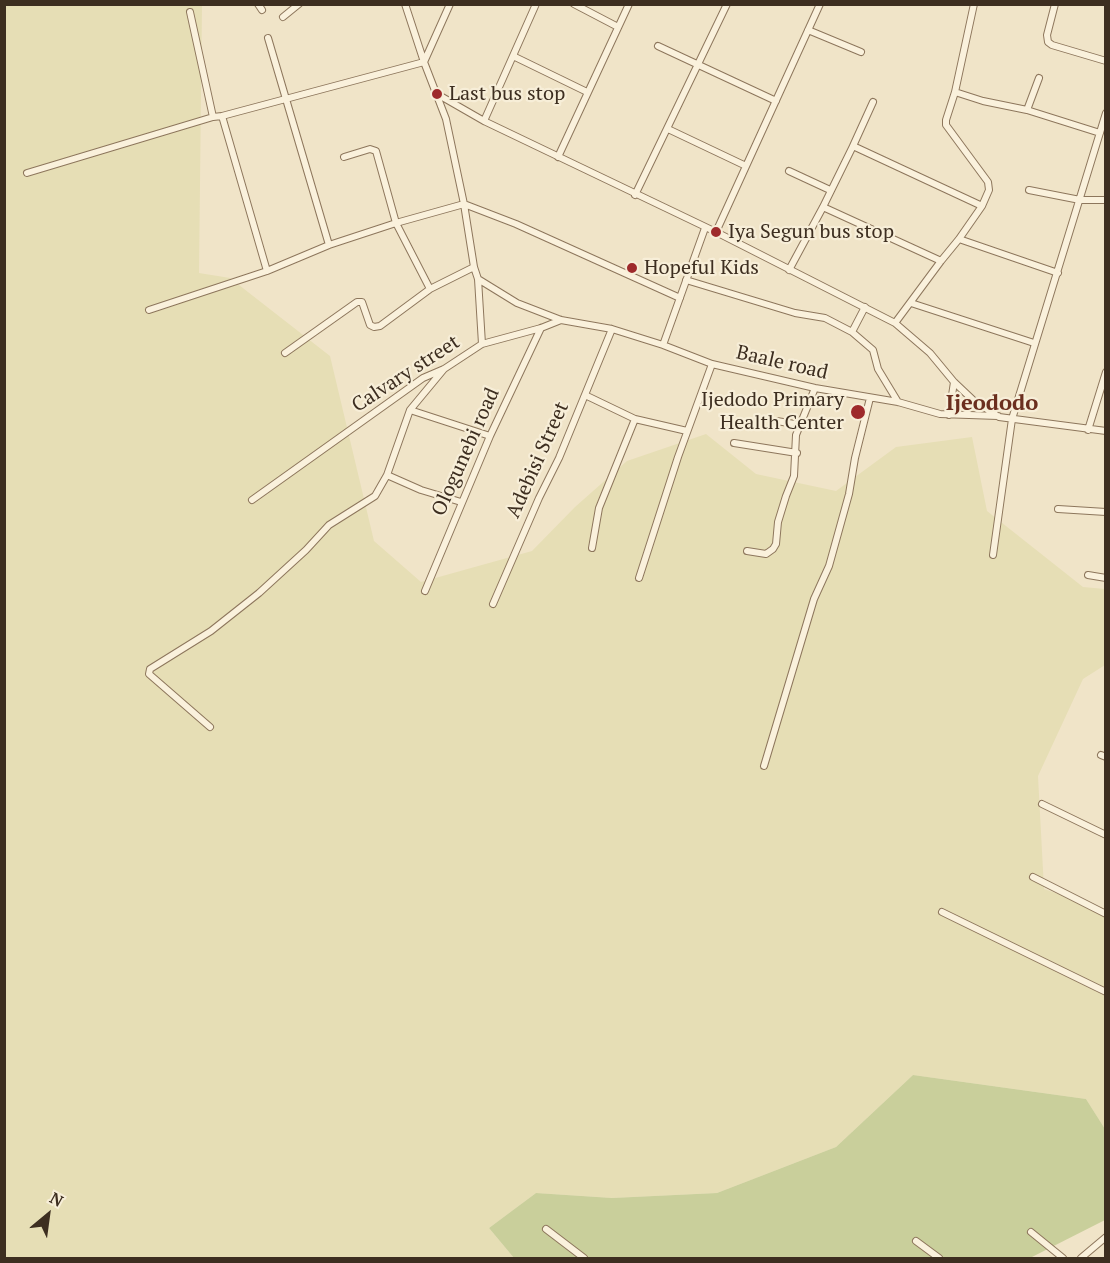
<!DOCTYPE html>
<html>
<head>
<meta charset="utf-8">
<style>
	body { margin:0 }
	#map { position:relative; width:1110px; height:1263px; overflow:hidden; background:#f0e4c8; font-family:"PT Serif",serif }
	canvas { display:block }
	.frame { position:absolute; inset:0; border:6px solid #3d2e20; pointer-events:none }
	.north { position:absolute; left:18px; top:1185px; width:60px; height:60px; -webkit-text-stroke:4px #f7eed8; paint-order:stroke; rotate:29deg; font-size:16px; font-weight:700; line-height:24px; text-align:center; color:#3d2e20 }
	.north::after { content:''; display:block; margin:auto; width:21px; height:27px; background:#3d2e20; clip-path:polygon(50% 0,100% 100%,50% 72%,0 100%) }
</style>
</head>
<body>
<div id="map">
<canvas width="1110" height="1263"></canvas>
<div class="frame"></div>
<div class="north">N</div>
</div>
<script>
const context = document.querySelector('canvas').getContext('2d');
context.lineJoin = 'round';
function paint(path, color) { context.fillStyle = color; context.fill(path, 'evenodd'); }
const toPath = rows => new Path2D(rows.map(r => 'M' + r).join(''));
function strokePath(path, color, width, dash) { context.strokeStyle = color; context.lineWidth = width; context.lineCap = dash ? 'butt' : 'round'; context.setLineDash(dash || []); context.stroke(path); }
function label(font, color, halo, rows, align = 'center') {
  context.font = font + ' "PT Serif",serif'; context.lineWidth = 4.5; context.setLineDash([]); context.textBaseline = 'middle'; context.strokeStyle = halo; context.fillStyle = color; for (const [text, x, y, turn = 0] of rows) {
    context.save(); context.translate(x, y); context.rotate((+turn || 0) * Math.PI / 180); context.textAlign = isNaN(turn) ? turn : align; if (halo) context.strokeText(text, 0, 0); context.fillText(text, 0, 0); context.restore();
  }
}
const farmland = toPath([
	[5,5,202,5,199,273,230,278,330,356,374,541,421,582,532,551,575,507,627,461,706,434,756,474,836,491,896,447,972,437,987,511,1083,587,1105,589,1105,665,1083,679,1038,776,1044,889,1094,906,1105,916,1105,1129,1086,1099,913,1075,836,1147,717,1193,612,1198,536,1193,489,1228,514,1258,5,1258]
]);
const green = toPath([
	[913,1075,1086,1099,1105,1129,1105,1220,1030,1258,514,1258,489,1228,536,1193,612,1198,717,1193,836,1147]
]);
const minor = toPath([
	[258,4,262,10],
	[405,4,424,62,446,119,464,204,474,267,478,279,482,344],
	[574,4,618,27],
	[1055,4,1047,35,1048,42,1052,45,1106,61],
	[190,12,213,117],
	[283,17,299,4],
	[808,30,861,52],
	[268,38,329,245],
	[658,46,776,101],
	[513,56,587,92],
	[955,92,983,101,1027,110,1100,133],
	[437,94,484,121,716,232,895,323,930,353,954,382,973,400,999,417,1106,431],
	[1027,110,1039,78],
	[222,116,267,271],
	[484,121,536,4],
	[668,129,746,166],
	[853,146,873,102],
	[344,157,370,149,376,151,396,223,430,289],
	[558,157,629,4],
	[789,171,830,190],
	[27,173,213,117,222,116,424,62,450,4],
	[1029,190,1080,200,1106,200],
	[635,195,727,4],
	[823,207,941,261],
	[716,232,820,4],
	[959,239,1058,273],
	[789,270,823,207,853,146,982,206],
	[478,279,517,303,561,320,612,329,663,345,712,364,815,388,898,402,940,414,998,416],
	[686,280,795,313,825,318,852,332,873,350,878,369,898,402],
	[911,303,1034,343],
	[149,310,267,271,329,245,396,223,464,204,516,224,680,298],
	[895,323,941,261,959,239,982,206,989,190,988,182,946,125,946,120,955,92,974,4],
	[852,332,865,307],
	[663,345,705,228],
	[285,353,357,302,362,302,370,325,374,327,380,326,430,289,474,267],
	[585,395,635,419,687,431],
	[410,410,490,436],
	[949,415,954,382],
	[777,421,800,425],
	[1088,430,1106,372],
	[734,443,797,453],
	[387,475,421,490,461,502],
	[252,500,423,378,444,369,482,344,541,328,561,320],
	[1058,509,1106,512],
	[592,548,599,508,635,419],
	[747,551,766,554,773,549,776,544,778,522,786,496,794,476,796,435,815,388],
	[993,555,1012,419,1106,113],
	[1088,575,1106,578],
	[639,578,678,457,712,364],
	[425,591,490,436,541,328],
	[493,604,539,498,559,458,612,329],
	[210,727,149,674,150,669,211,631,259,593,306,550,329,525,375,496,387,475,410,410,444,369],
	[1101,755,1106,757],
	[764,766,814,599,829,566,849,494,855,458,870,398],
	[1042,804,1106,835],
	[1033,877,1106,914],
	[942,912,1106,992],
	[546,1229,584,1258],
	[1031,1232,1063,1258],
	[916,1241,939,1258],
	[1081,1258,1106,1237]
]);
const markers = [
	[437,94,6,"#9e2a2b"],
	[716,232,6,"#9e2a2b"],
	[632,268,6,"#9e2a2b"],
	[858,412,8,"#9e2a2b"]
];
const poiNames = [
	["Last bus stop",449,94],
	["Iya Segun bus stop",728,232],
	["Hopeful Kids",644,268],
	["Ijedodo Primary",844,400,"right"],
	["Health Center",844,423,"right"]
];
const streetNames = [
	["Baale road",782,363,13],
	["Calvary street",406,374,-33],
	["Ologunebi road",466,452,-66],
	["Adebisi Street",538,460,-66]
];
const quarterNames = [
	["Ijeododo",992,404]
];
paint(farmland, '#e6deb5');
paint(green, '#c9cf9b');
strokePath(minor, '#8d765c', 8);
strokePath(minor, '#faf1dc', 6);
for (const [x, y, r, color] of markers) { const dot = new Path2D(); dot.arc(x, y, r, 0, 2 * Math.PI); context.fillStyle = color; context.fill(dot); strokePath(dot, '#f7eed8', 2); }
label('20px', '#3d2e20', '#f7eed8', poiNames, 'left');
label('20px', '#3d2e20', '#f7eed8', streetNames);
label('bold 22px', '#6b2e1e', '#f7eed8', quarterNames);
</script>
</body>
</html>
